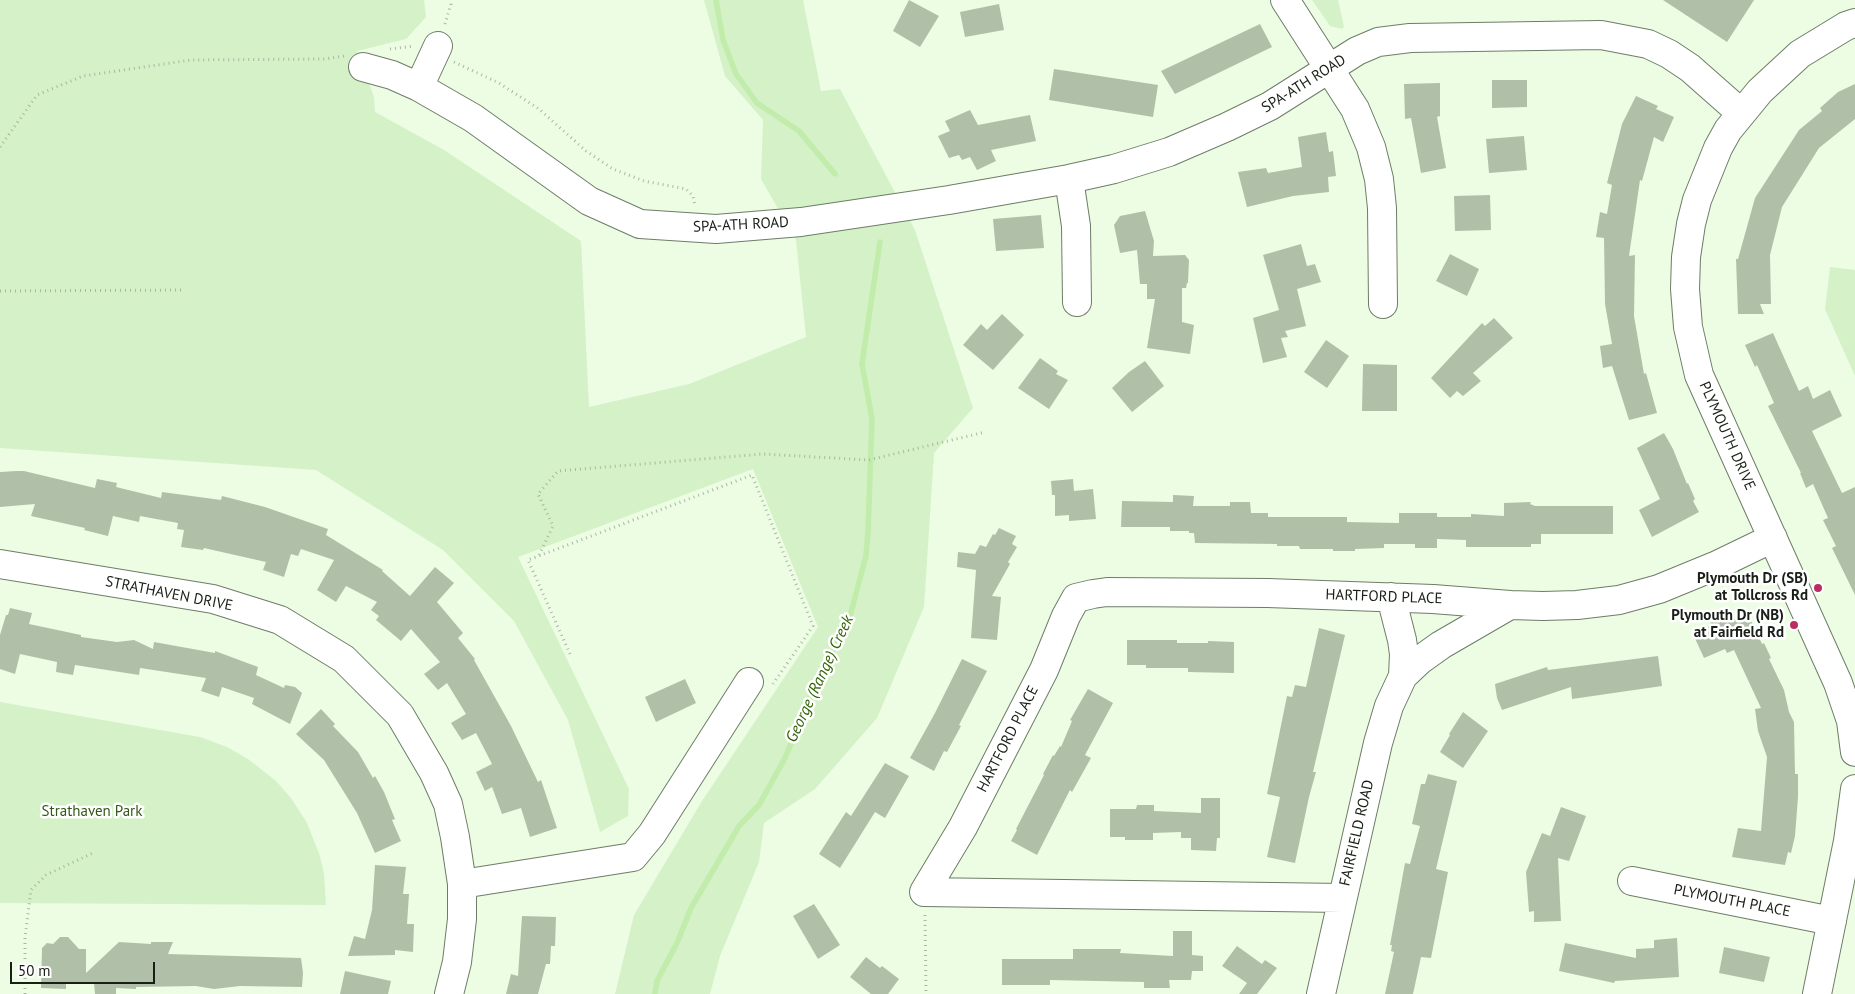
<!DOCTYPE html>
<html>
<head>
<meta charset="utf-8">
<style>
	body { margin:0 }
	#map { position:relative; width:1855px; height:994px; overflow:hidden; background:#ecfde4; font-family:"PT Sans",sans-serif }
	canvas { display:block }
	.scale { position:absolute; left:10px; top:962px; width:145px; height:22px; box-sizing:border-box; border:2px solid #191f17; border-top:0; padding-left:6px; font-size:15px; line-height:18px; white-space:nowrap; color:#191f17; -webkit-text-stroke:4px #fff; paint-order:stroke }
</style>
</head>
<body>
<div id="map">
<canvas width="1855" height="994"></canvas>
<div class="scale">50 m</div>
</div>
<script>
const context = document.querySelector('canvas').getContext('2d');
context.lineJoin = 'round';
function paint(path, color) { context.fillStyle = color; context.fill(path, 'evenodd'); }
const toPath = rows => new Path2D(rows.map(r => 'M' + r).join(''));
function strokePath(path, color, width, dash) { context.strokeStyle = color; context.lineWidth = width; context.lineCap = dash ? 'butt' : 'round'; context.setLineDash(dash || []); context.stroke(path); }
function label(font, color, halo, rows, align = 'center') {
  context.font = font + ' "PT Sans",sans-serif'; context.lineWidth = 5; context.setLineDash([]); context.textBaseline = 'middle'; context.strokeStyle = halo; context.fillStyle = color; for (const [text, x, y, turn = 0] of rows) {
    context.save(); context.translate(x, y); context.rotate((+turn || 0) * Math.PI / 180); context.textAlign = isNaN(turn) ? turn : align; if (halo) context.strokeText(text, 0, 0); context.fillText(text, 0, 0); context.restore();
  }
}
const green = toPath([
	[0,0,424,0,426,17,406,39,357,51,374,97,375,112,444,150,581,241,589,407,689,384,806,337,796,240,761,179,763,120,725,76,704,0,803,0,821,91,840,89,915,230,973,408,934,453,924,607,877,718,815,789,764,823,759,862,720,956,710,994,615,994,634,915,702,801,818,627,753,469,518,557,629,789,628,816,600,832,568,720,514,621,443,550,316,470,0,448],
	[1312,0,1338,0,1344,27,1342,29,1330,26],
	[1830,267,1855,270,1855,376,1825,309],
	[0,702,200,737,227,747,248,759,276,781,291,798,307,823,320,856,324,874,326,905,0,903]
]);
const stream = toPath([
	[716,0,723,40,736,74,757,103,799,131,835,174],
	[655,994,657,981,677,943,691,908,739,826,759,805,785,758,815,685,849,620,866,556,868,532,872,419,862,364,880,242]
]);
const building = toPath([
	[909,0,939,16,920,47,893,31],
	[1663,0,1754,0,1727,42],
	[999,4,1004,30,965,37,960,12],
	[1260,24,1272,47,1175,94,1161,71],
	[1054,69,1158,85,1153,117,1049,100],
	[1492,80,1527,80,1527,107,1492,108],
	[1440,83,1440,116,1437,117,1446,168,1421,173,1411,118,1405,119,1404,84],
	[1855,84,1855,119,1819,148,1782,207,1770,255,1771,304,1760,304,1764,314,1738,314,1736,259,1738,259,1755,198,1799,130,1822,111,1820,108,1838,92],
	[1636,96,1658,106,1656,109,1674,117,1663,142,1654,137,1642,181,1640,180,1629,256,1635,255,1634,316,1644,374,1646,373,1657,413,1629,420,1612,366,1603,368,1600,346,1612,344,1605,304,1604,238,1596,237,1600,212,1607,214,1612,185,1607,183,1622,124],
	[970,110,978,125,1030,115,1036,141,991,150,996,161,977,170,970,157,962,160,959,155,949,158,938,136,950,131,945,121],
	[1326,132,1329,152,1333,151,1336,176,1328,177,1329,192,1293,196,1247,207,1238,172,1266,168,1268,173,1302,167,1298,137],
	[1524,136,1527,170,1489,173,1486,139],
	[1490,195,1491,230,1455,231,1454,196],
	[1145,211,1154,241,1153,256,1185,255,1189,260,1188,283,1187,283,1186,288,1182,288,1182,322,1194,325,1190,354,1147,348,1155,299,1147,299,1147,284,1140,284,1137,250,1120,253,1114,225,1120,216],
	[1041,215,1044,248,996,251,993,219],
	[1301,244,1307,266,1315,264,1321,282,1297,289,1306,326,1285,331,1288,337,1281,338,1287,357,1263,363,1253,318,1279,310,1263,255],
	[1450,254,1479,269,1467,296,1436,281],
	[1002,314,1024,335,993,370,963,345,981,324,987,330],
	[1494,318,1513,338,1473,373,1481,381,1463,396,1457,391,1450,398,1431,378,1482,323,1485,326],
	[1773,333,1799,391,1808,386,1813,399,1830,390,1842,416,1812,431,1842,493,1855,487,1855,595,1832,548,1836,546,1823,520,1828,518,1813,484,1806,488,1800,473,1801,473,1768,406,1774,403,1757,365,1755,367,1745,345],
	[1326,340,1349,356,1327,388,1304,372],
	[1040,358,1058,371,1056,374,1068,380,1049,409,1018,388],
	[1145,361,1164,386,1132,412,1112,388,1129,372],
	[1363,364,1397,365,1397,411,1362,411],
	[1664,433,1673,449,1687,484,1688,483,1695,499,1693,501,1699,512,1652,537,1639,510,1660,499,1637,448],
	[16,471,24,471,95,488,97,479,117,483,116,487,161,498,162,492,221,500,222,496,265,507,328,529,326,535,383,570,382,571,410,596,435,567,454,583,437,602,463,633,458,638,475,659,474,660,511,726,538,782,541,780,557,828,530,837,521,808,502,814,492,787,485,791,476,772,492,764,476,733,462,740,451,723,466,714,447,683,438,690,424,674,440,662,411,629,401,641,376,620,379,616,371,610,377,602,346,586,336,602,317,590,334,560,301,549,298,556,291,554,284,577,263,570,266,562,204,548,203,550,181,547,184,530,177,529,178,523,140,516,139,522,113,516,108,536,84,530,85,528,31,516,35,504,0,507,0,472],
	[1073,479,1074,491,1093,489,1096,519,1069,521,1069,515,1055,516,1055,495,1052,495,1051,481],
	[1173,495,1194,496,1193,506,1230,506,1230,502,1250,502,1251,513,1268,513,1268,517,1347,517,1347,522,1399,523,1399,513,1437,513,1437,517,1471,517,1471,514,1504,516,1504,503,1531,502,1530,504,1535,506,1613,506,1613,534,1541,534,1541,544,1531,544,1531,547,1466,547,1466,540,1437,539,1437,548,1415,548,1415,544,1384,544,1384,548,1355,549,1355,551,1333,551,1333,549,1300,549,1299,546,1277,546,1277,544,1195,543,1194,533,1189,533,1189,531,1170,531,1170,527,1121,527,1122,501,1173,502],
	[999,528,1016,536,1012,544,1017,547,1008,562,1010,564,992,596,1001,597,997,640,971,638,976,570,957,567,958,552,975,554,980,545,986,547,993,534,995,535],
	[10,608,32,613,29,624,81,635,81,637,117,642,134,640,153,649,154,642,215,653,215,651,258,667,256,675,284,688,285,685,295,687,302,693,290,724,252,704,254,698,222,687,219,697,201,691,206,678,140,668,139,675,75,665,73,675,56,672,57,662,20,654,15,674,0,669,0,635,6,615,8,615],
	[1732,613,1736,620,1748,614,1762,644,1764,643,1771,658,1769,659,1784,690,1789,712,1794,722,1795,774,1798,774,1798,797,1795,836,1791,853,1788,852,1785,865,1732,857,1738,828,1761,831,1767,757,1758,731,1755,709,1761,708,1734,650,1727,653,1725,649,1704,658,1693,634,1712,625,1710,623],
	[1319,628,1345,635,1313,772,1316,772,1309,797,1295,863,1267,857,1280,797,1267,794,1287,696,1292,697,1295,685,1306,687],
	[1127,640,1177,640,1177,643,1208,643,1208,641,1234,642,1234,673,1188,672,1188,668,1146,668,1146,665,1127,665],
	[1658,656,1662,686,1572,699,1571,687,1502,710,1497,698,1495,684,1547,667,1548,670],
	[962,659,987,671,959,725,961,726,947,752,944,751,934,771,910,758,935,713],
	[685,679,696,703,656,722,645,697],
	[1088,689,1113,703,1085,755,1091,758,1072,792,1070,790,1037,855,1011,841,1017,830,1016,829,1044,775,1043,774,1053,755,1054,756,1060,746,1061,747,1072,721,1070,720],
	[321,709,335,724,333,726,358,752,373,778,375,776,384,792,395,819,392,820,401,841,375,853,357,813,324,760,296,734],
	[1463,712,1488,731,1463,768,1440,752,1450,735,1449,734],
	[885,763,909,776,885,818,875,812,840,868,819,854,846,812,851,816],
	[1428,774,1457,781,1436,869,1448,872,1431,958,1421,957,1413,994,1385,994,1394,952,1391,951,1392,945,1390,945,1405,863,1410,864,1420,826,1412,824,1421,784,1425,784],
	[1201,798,1220,798,1220,838,1217,838,1216,851,1191,850,1191,838,1181,838,1181,832,1153,833,1153,840,1125,840,1125,837,1110,837,1110,809,1136,809,1137,805,1154,805,1154,811,1201,813],
	[1561,807,1586,816,1569,861,1558,858,1561,921,1534,922,1534,911,1529,912,1526,872,1542,833,1550,836],
	[375,865,406,867,403,894,409,894,407,924,414,924,413,952,395,950,395,955,348,956,354,936,365,939,372,910],
	[814,904,840,945,818,959,793,916],
	[522,916,556,917,555,946,551,946,550,964,546,964,538,994,506,994,511,974,518,976],
	[1173,931,1192,931,1192,955,1203,956,1203,971,1192,971,1191,980,1169,980,1170,988,1144,988,1144,982,1050,980,1050,985,1002,985,1002,959,1073,959,1073,949,1121,949,1120,953,1173,956],
	[60,937,68,937,79,949,86,949,86,973,119,942,151,944,151,942,173,942,168,954,301,958,303,973,302,987,240,986,214,989,196,986,136,987,136,989,116,988,116,994,95,994,94,983,66,983,66,989,41,988,42,948,47,943,53,944],
	[1677,938,1679,977,1615,981,1614,983,1559,971,1565,943,1636,958,1636,949,1654,948,1654,940],
	[1237,946,1262,964,1265,960,1277,968,1257,994,1239,994,1247,983,1222,966],
	[1724,947,1770,957,1764,982,1719,973],
	[866,957,880,968,882,966,899,979,888,994,871,994,850,977],
	[345,971,391,981,388,994,340,994]
]);
const path = toPath([
	[445,24,451,4,450,0],
	[390,49,414,46],
	[454,62,499,83,539,109,586,151,613,169,644,181,686,189,693,196,695,206],
	[0,147,37,95,83,76,191,60,324,59,345,56],
	[0,291,185,290],
	[539,555,553,526,538,494,558,471,763,454,869,460,985,432],
	[570,654,528,560,752,475,813,626,773,684],
	[925,915,926,994],
	[25,994,25,937,31,890,46,875,95,852]
]);
const minor = toPath([
	[1285,0,1355,109,1371,147,1379,179,1382,208,1383,304],
	[1855,23,1846,26,1800,54,1760,91,1728,130,1718,148,1697,200,1691,224,1686,257,1685,289,1688,327,1699,375,1838,683,1851,721,1855,752],
	[363,67,392,75,419,87,473,118,589,201,640,224,716,229,801,222,949,200,1069,179,1114,169,1169,152,1227,127,1270,106,1357,51,1378,42,1410,38,1601,35,1648,44,1669,54,1690,68,1741,113],
	[419,87,438,46],
	[1069,179,1076,226,1077,302],
	[0,564,213,599,280,620,344,659,400,715,434,773,448,804,455,837,462,884,462,919,457,962,449,994],
	[1391,597,1402,640,1404,654,1403,676],
	[1632,881,1832,921],
	[462,884,633,857,652,834,749,682],
	[1342,898,924,892,963,827,1044,670,1066,616,1076,598,1093,594,1107,592,1268,593,1433,599,1510,605],
	[1321,994,1378,743,1389,706,1403,676,1420,660,1441,645,1510,605,1543,606,1577,605,1619,600,1659,589,1715,566,1773,538],
	[1817,994,1848,841,1855,789]
]);
const markers = [
	[1818,588,5,"#ba2e64"],
	[1794,625,5,"#ba2e64"]
];
const streetNames = [
	["SPA-ATH ROAD",1304,84,-32],
	["SPA-ATH ROAD",741,225,-3],
	["PLYMOUTH DRIVE",1727,436,66],
	["STRATHAVEN DRIVE",169,594,11],
	["HARTFORD PLACE",1384,597,2],
	["HARTFORD PLACE",1008,739,-63],
	["FAIRFIELD ROAD",1357,833,-77],
	["PLYMOUTH PLACE",1732,901,11]
];
const poiNames = [
	["Plymouth Dr (SB)",1808,579],
	["at Tollcross Rd",1808,596],
	["Plymouth Dr (NB)",1784,616],
	["at Fairfield Rd",1784,633]
];
const parkNames = [
	["Strathaven Park",92,812]
];
const waterNames = [
	["George (Range) Creek",820,679,-65]
];
paint(green, '#d5f1c7');
strokePath(stream, '#c1ecab', 5.5);
paint(building, '#b0c0a8');
strokePath(minor, '#6e7d67', 30);
strokePath(path, '#aab7a3', 3, [1, 4]);
strokePath(minor, '#fff', 28);
for (const [x, y, r, color] of markers) { const dot = new Path2D(); dot.arc(x, y, r, 0, 2 * Math.PI); context.fillStyle = color; context.fill(dot); strokePath(dot, '#fff', 2); }
label('15px', '#191f17', '#fff', streetNames);
label('bold 15px', '#191f17', '#fff', poiNames, 'right');
label('15px', '#325819', '#fff', parkNames);
label('italic 16px', '#316306', '#fff', waterNames);
</script>
</body>
</html>
